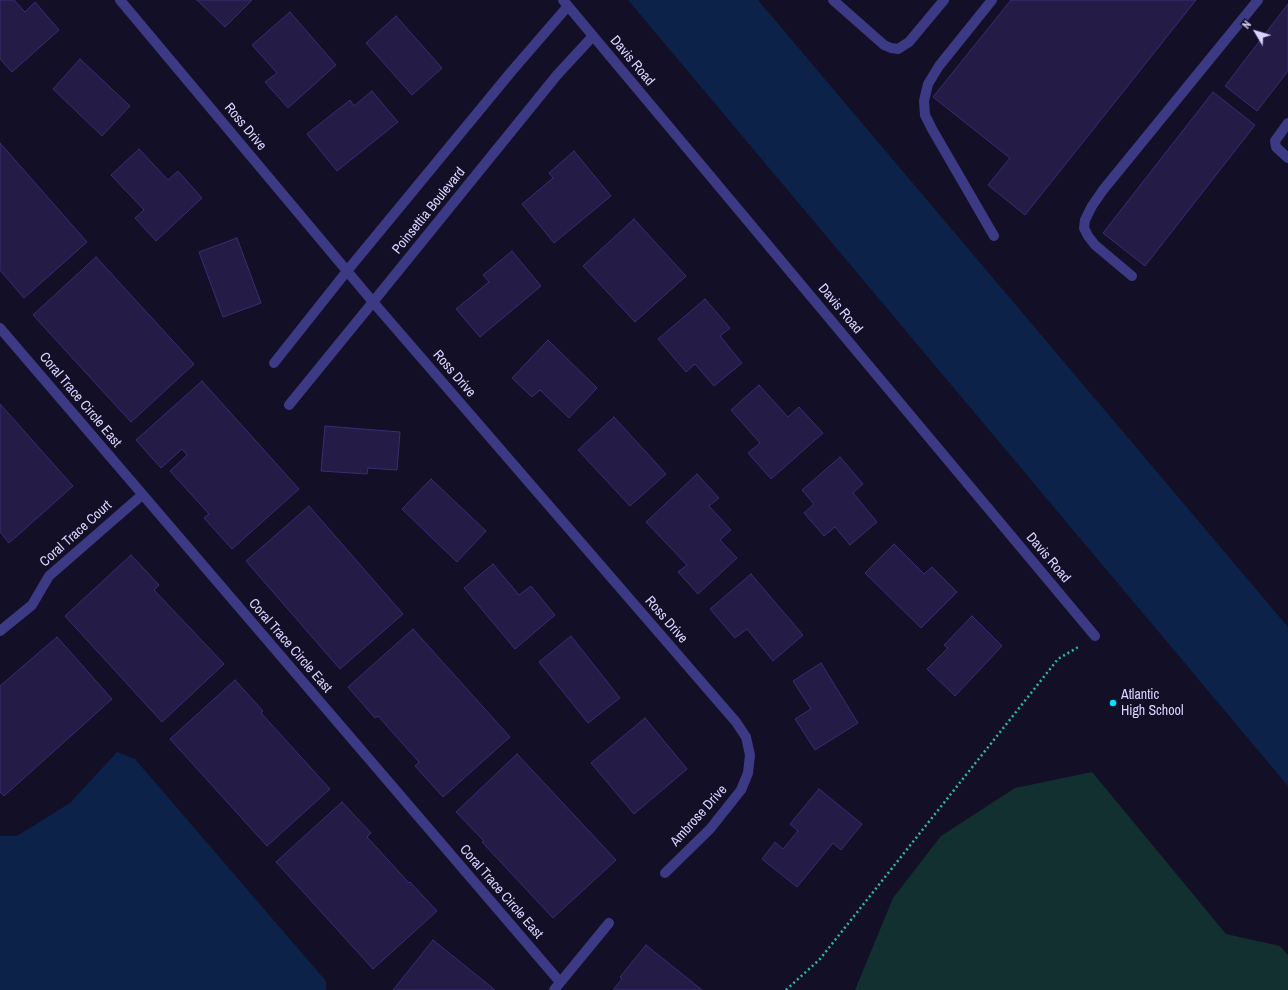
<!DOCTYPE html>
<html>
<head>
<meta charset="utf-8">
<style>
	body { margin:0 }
	#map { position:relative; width:1288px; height:990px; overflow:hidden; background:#130f26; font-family:"Archivo Narrow",sans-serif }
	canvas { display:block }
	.north { position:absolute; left:1236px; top:12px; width:40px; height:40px; -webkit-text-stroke:3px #130f26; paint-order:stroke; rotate:308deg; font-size:11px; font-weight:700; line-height:16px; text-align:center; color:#d9d4ff }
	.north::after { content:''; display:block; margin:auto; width:14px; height:18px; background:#d9d4ff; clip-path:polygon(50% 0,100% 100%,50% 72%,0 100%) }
</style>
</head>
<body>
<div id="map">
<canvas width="1288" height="990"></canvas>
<div class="north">N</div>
</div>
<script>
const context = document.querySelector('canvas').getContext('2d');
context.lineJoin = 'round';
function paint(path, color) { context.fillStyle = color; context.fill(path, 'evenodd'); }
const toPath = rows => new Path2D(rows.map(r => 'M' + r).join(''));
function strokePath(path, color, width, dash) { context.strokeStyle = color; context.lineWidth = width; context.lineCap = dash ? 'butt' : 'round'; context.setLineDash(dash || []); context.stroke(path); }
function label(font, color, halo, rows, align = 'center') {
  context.font = font + ' "Archivo Narrow",sans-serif'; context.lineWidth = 3; context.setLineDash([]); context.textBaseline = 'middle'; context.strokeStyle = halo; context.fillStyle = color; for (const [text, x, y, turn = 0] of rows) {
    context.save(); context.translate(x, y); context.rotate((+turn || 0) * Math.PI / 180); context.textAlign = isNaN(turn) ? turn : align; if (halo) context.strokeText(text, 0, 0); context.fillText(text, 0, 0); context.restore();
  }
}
const green = toPath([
	[1092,772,1226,934,1280,946,1288,955,1288,990,855,990,893,898,941,836,1015,788]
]);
const water = toPath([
	[628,0,758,0,1288,627,1288,786],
	[117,752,135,759,326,981,326,990,0,990,0,836,17,836,70,803]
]);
const building = toPath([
	[0,0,14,0,25,12,35,2,59,30,12,72,0,59,0,0],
	[197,0,252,0,225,27,197,0],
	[1011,0,1196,0,1025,215,988,185,1010,158,933,97,1011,0],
	[1288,4,1288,71,1257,111,1225,86,1288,4],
	[290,12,336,65,288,108,265,82,277,73,252,45,290,12],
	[396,16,442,68,412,95,366,43,396,16],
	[80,59,130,106,102,136,53,89,80,59],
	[372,91,398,122,337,171,307,134,350,100,354,106,372,91],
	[1213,92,1255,125,1145,266,1103,233,1213,92],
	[0,143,87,242,24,298,0,270,0,143],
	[139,149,168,180,178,171,202,198,156,241,135,218,144,210,111,175,139,149],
	[574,151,611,196,554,243,522,204,553,178,549,173,574,151],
	[634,219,686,276,635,322,583,266,634,219],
	[237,238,261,303,223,317,199,252,237,238],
	[512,251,541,286,480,337,456,309,489,282,483,275,512,251],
	[96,257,194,364,131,422,33,315,96,257],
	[705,299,730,328,720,336,742,363,714,386,695,364,686,372,658,339,705,299],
	[548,340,597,388,569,418,540,390,532,397,512,378,548,340],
	[202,381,299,489,232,549,204,518,209,514,170,471,187,455,182,449,161,468,136,440,202,381],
	[759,385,788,417,799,407,823,433,771,479,748,453,760,443,731,410,759,385],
	[0,404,73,486,9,543,0,532,0,404],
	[614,417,666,474,630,506,578,450,614,417],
	[325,426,400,432,397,470,368,468,367,474,321,471,325,426],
	[840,457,863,484,853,493,877,522,850,545,835,527,824,536,804,513,814,504,802,490,840,457],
	[697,474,719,498,709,506,731,530,720,540,737,558,698,594,678,572,687,565,646,522,697,474],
	[431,479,486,531,457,562,402,509,431,479],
	[309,506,403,614,340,669,246,561,309,506],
	[894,544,924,574,932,567,957,592,921,628,865,573,894,544],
	[131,555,159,585,154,590,224,664,162,722,65,616,131,555],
	[493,564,519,595,531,586,555,615,515,649,464,588,493,564],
	[751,574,803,635,773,661,747,629,735,638,710,609,751,574],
	[972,616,1002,646,955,696,927,669,948,648,944,645,972,616],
	[413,629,510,737,443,797,415,766,419,762,378,716,375,718,348,687,413,629],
	[571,636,620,698,588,723,539,662,571,636],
	[57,637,112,699,4,796,0,792,0,686,57,637],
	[821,663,858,723,815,750,795,719,811,709,793,681,821,663],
	[235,680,263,711,261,713,330,789,267,846,170,739,235,680],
	[645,718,687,769,634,814,591,763,645,718],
	[517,754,616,860,553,918,482,842,484,841,456,812,517,754],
	[819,789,862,824,841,850,833,843,797,887,762,859,775,842,783,849,798,831,790,824,819,789],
	[342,802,371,833,367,837,409,883,410,882,437,911,373,969,276,862,342,802],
	[433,940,495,990,393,990,433,940],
	[646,945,702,990,613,990,622,979,620,977,646,945]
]);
const path = toPath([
	[786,990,820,959,1058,659,1080,646]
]);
const lane = toPath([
	[833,0,884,45,891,48,898,49,909,42,944,0],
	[992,0,939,66,928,84,924,101,925,115,932,129,994,236],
	[1288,123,1275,141,1276,147,1288,158],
	[1132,276,1095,245,1088,236,1084,228,1085,220,1092,206,1103,190,1258,0],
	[274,363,347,271],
	[289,405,373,302]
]);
const street = toPath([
	[120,0,373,302,736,722,746,737,750,755,748,773,741,790,710,829,665,873],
	[563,0,1095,636],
	[347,271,511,72,568,6],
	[373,302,557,75,593,36],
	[0,328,560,982],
	[0,631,32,605,49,576,142,495],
	[554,990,609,923]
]);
const markers = [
	[1113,703,4,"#00e5ff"]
];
const streetNames = [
	["Davis Road",632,61,50],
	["Ross Drive",245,127,50],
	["Poinsettia Boulevard",429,211,-51],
	["Davis Road",840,309,50],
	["Ross Drive",454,374,49],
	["Coral Trace Circle East",80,400,50],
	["Coral Trace Court",76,534,-42],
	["Davis Road",1048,558,50],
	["Ross Drive",666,620,49],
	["Coral Trace Circle East",290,646,49],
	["Ambrose Drive",699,816,-48],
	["Coral Trace Circle East",501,892,49]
];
const poiNames = [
	["Atlantic",1121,695],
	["High School",1121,711]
];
paint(green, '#12302f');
paint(water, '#0c2248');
paint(building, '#241b47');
strokePath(building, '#3b2d73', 1);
strokePath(path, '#2fb8b0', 2.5, [2, 3]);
strokePath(lane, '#3d3a85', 10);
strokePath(street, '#3d3a85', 10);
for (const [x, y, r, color] of markers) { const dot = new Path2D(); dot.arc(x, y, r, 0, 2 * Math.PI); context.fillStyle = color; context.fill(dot); strokePath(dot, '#130f26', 1.5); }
label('14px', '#d9d4ff', '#130f26', streetNames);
label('14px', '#d9d4ff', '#130f26', poiNames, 'left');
</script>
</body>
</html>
